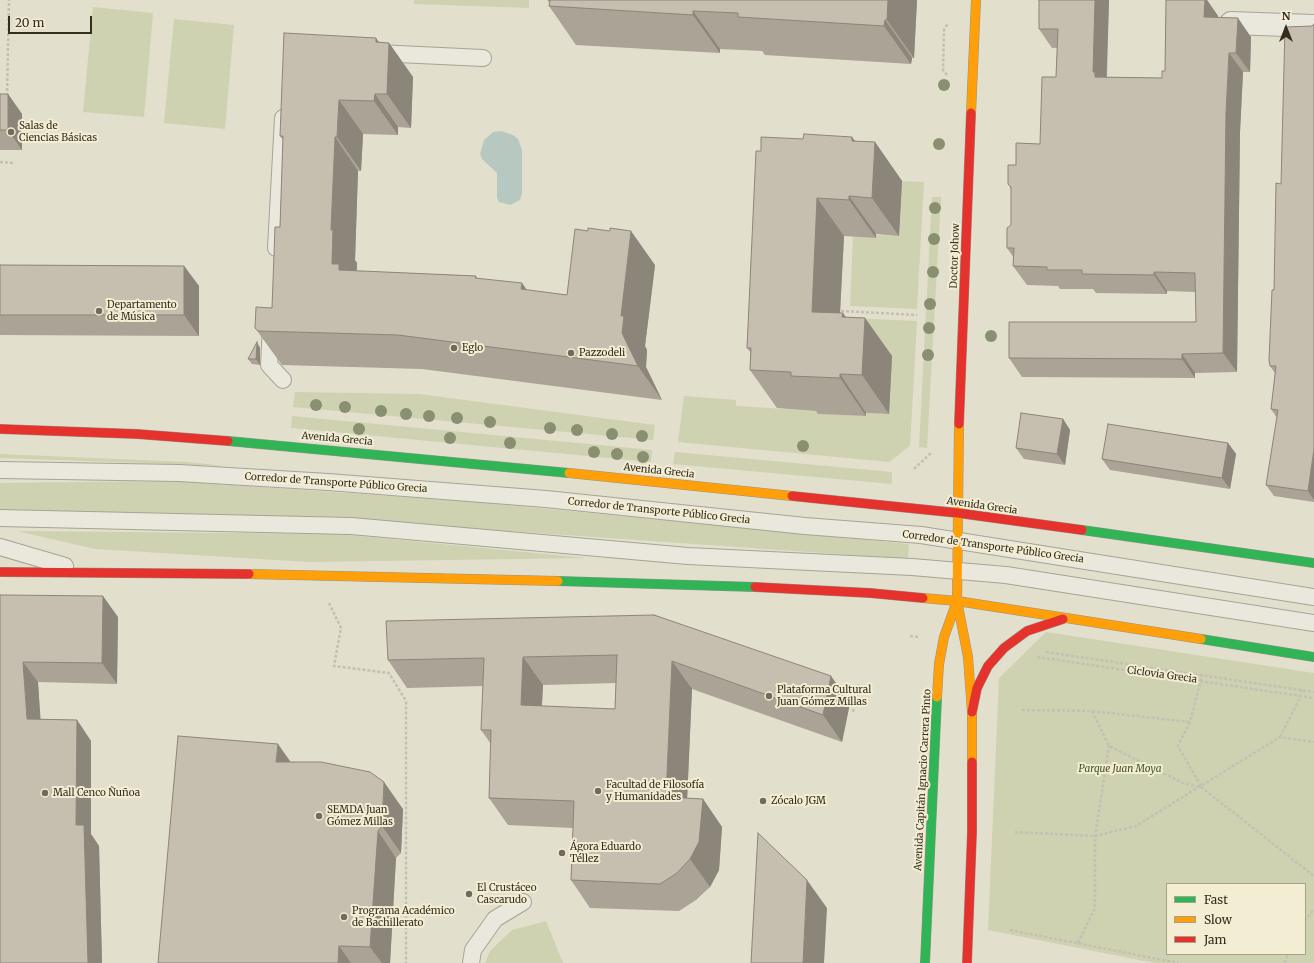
<!DOCTYPE html>
<html>
<head>
<meta charset="utf-8">
<style>
	body { margin:0 }
	#map { position:relative; width:1314px; height:963px; overflow:hidden; background:#e2dfcd; font-family:Merriweather,serif }
	canvas { display:block }
	.legend { position:absolute; left:1166px; top:883px; width:140px; height:72px; box-sizing:border-box; background:#f3eed3; border:1px solid #a7a18b; margin:0; padding:5px 7px; list-style:none; font-size:12px; color:#352d1f }
	.legend li { display:flex; align-items:center; gap:8px; height:20px }
	.legend b { width:20px; border:1px solid #a7a18b }
	.north { position:absolute; left:1266px; top:8px; width:40px; height:40px; -webkit-text-stroke:3px #f3eed3; paint-order:stroke; rotate:0deg; font-size:11px; font-weight:700; line-height:16px; text-align:center; color:#352d1f }
	.north::after { content:''; display:block; margin:auto; width:14px; height:18px; background:#352d1f; clip-path:polygon(50% 0,100% 100%,50% 72%,0 100%) }
	.scale { position:absolute; left:8px; top:16px; width:84px; height:18px; box-sizing:border-box; border:2px solid #352d1f; border-top:0; padding-left:5px; font-size:12px; line-height:14px; white-space:nowrap; color:#352d1f; -webkit-text-stroke:3px #f3eed3; paint-order:stroke }
</style>
</head>
<body>
<div id="map">
<canvas width="1314" height="963"></canvas>
<ul class="legend">
<li><b style="height:5px;background:#30b455"></b>Fast</li>
<li><b style="height:5px;background:#ff9f0a"></b>Slow</li>
<li><b style="height:5px;background:#e5322d"></b>Jam</li>
</ul>
<div class="north">N</div>
<div class="scale">20 m</div>
</div>
<script>
const context = document.querySelector('canvas').getContext('2d');
context.lineJoin = 'round';
function paint(path, color) { context.fillStyle = color; context.fill(path, 'evenodd'); }
const toPath = rows => new Path2D(rows.map(r => 'M' + r).join(''));
function strokePath(path, color, width, dash) { context.strokeStyle = color; context.lineWidth = width; context.lineCap = dash ? 'butt' : 'round'; context.setLineDash(dash || []); context.stroke(path); }
function label(font, color, halo, rows, align = 'center') {
  context.font = font + ' Merriweather,serif'; context.lineWidth = 4; context.setLineDash([]); context.textBaseline = 'middle'; context.strokeStyle = halo; context.fillStyle = color; for (const [text, x, y, turn = 0] of rows) {
    context.save(); context.translate(x, y); context.rotate((+turn || 0) * Math.PI / 180); context.textAlign = isNaN(turn) ? turn : align; if (halo) context.strokeText(text, 0, 0); context.fillText(text, 0, 0); context.restore();
  }
}
const green = toPath([
	[414,0,529,0,529,8,414,4],
	[93,7,153,13,144,117,83,112],
	[174,19,234,25,225,129,164,123],
	[902,181,924,182,917,309,850,306,853,234,862,237,876,238,876,235,899,236],
	[932,197,941,197,927,448,919,447],
	[850,318,917,321,910,446,889,462,678,442,684,396,736,400,736,406,818,411,818,414,866,416,867,413,889,414],
	[295,392,419,394,655,425,653,440,293,407],
	[292,416,557,441,652,450,651,462,291,428],
	[675,452,892,472,892,484,673,464],
	[0,454,188,462,226,466,0,458],
	[174,481,477,502,909,544,908,559,337,519,0,510,0,483],
	[17,531,338,534,587,558,309,562,95,549],
	[1046,632,1314,673,1314,963,1154,963,988,930,999,678],
	[1167,884,1305,884,1305,954,1167,954],
	[546,921,563,963,485,963,490,951,512,930]
]);
const water = toPath([
	[501,131,513,135,518,139,522,150,522,193,520,200,510,205,499,202,497,198,497,173,482,159,480,154,484,140,493,132]
]);
const path = toPath([
	[947,75,943,70,944,30,948,23],
	[7,96,9,0],
	[0,162,13,163],
	[841,311,917,315],
	[914,469,932,452],
	[329,603,341,628,334,666,389,673,406,701,406,963],
	[910,636,918,637],
	[1046,652,1314,692],
	[1037,657,1314,698],
	[1022,710,1092,711,1109,746,1183,783,1201,787,1314,876],
	[1092,711,1190,722],
	[853,712,859,683],
	[1280,737,1301,696,1302,690],
	[1201,786,1178,746,1190,722,1202,675],
	[1015,832,1095,836,1136,826,1280,737,1314,742],
	[1305,921,1314,909],
	[1010,930,1178,963],
	[1078,943,1095,908,1095,836,1109,746],
	[1285,963,1288,954]
]);
const lane = toPath([
	[377,53,483,58],
	[276,248,283,118],
	[271,327,269,365,283,380],
	[0,470,179,473,328,482,546,499,805,526,921,535,1314,597],
	[0,518,351,526,688,556,912,567,1006,575,1314,623],
	[0,547,65,566],
	[471,963,473,950,495,919,523,902]
]);
const street = toPath([
	[1231,23,1314,26]
]);
const fast = toPath([
	[228,441,569,473],
	[1082,530,1314,563],
	[558,581,755,587],
	[1201,639,1314,657],
	[925,963,937,697]
]);
const slow = toPath([
	[971,113,976,0],
	[959,424,957,601,968,657,972,712,972,762],
	[569,473,792,496],
	[249,574,558,581],
	[923,598,957,601,1201,639],
	[937,697,939,664,944,637,957,601]
]);
const jam = toPath([
	[959,424,971,113],
	[0,429,137,434,228,441],
	[792,496,958,513,1082,530],
	[0,572,249,574],
	[755,587,870,593,923,598],
	[972,712,977,688,988,666,1004,648,1027,631,1063,619],
	[967,963,972,832,972,762]
]);
const trees = [
	[944,85],
	[939,144],
	[935,208],
	[934,239],
	[933,272],
	[930,304],
	[929,328],
	[991,336],
	[928,355],
	[316,405],
	[345,407],
	[381,411],
	[406,414],
	[429,416],
	[457,418],
	[490,422],
	[550,428],
	[359,429],
	[577,430],
	[612,434],
	[642,436],
	[450,438],
	[510,443],
	[803,446],
	[594,452],
	[617,454],
	[643,457]
];
const wall = toPath([
	[547,0,917,0,914,58,912,58,911,64,765,55,762,51,720,49,720,53,576,45,549,6,550,3],
	[1039,0,1109,0,1107,77,1162,78,1165,71,1166,0,1207,0,1218,16,1218,17,1251,37,1250,72,1243,72,1240,132,1237,372,1195,373,1195,378,1022,377,1009,358,1196,322,1196,292,1167,291,1167,294,1096,293,1093,289,1060,289,1058,286,1027,285,1013,266,1014,258,1007,248,1011,225,1011,189,1008,184,1016,165,1040,144,1056,77,1057,48,1052,48,1039,29],
	[1314,24,1314,502,1274,496,1266,485,1277,418,1271,409,1275,373,1270,366,1274,290,1281,184,1312,26],
	[378,42,389,43,413,77,411,128,398,127,398,135,363,134,361,171,358,171,355,260,357,263,357,271,476,276,477,278,526,290,567,295,655,265,645,346,647,350,646,367,662,400,422,369,282,365,279,361,255,328,272,308,280,227,283,140,280,136],
	[0,94,8,94,22,114,22,150,0,150],
	[852,137,855,141,875,142,902,181,899,236,876,234,876,238,844,236,840,313,846,317,865,318,892,356,889,414,866,413,866,416,818,414,816,411,777,408,750,370,751,353,747,348,761,151,803,139],
	[0,265,184,266,199,286,199,336,0,335],
	[260,348,260,365,252,364,248,359],
	[1063,419,1070,430,1065,465,1024,459,1016,448],
	[1228,443,1236,454,1230,489,1110,470,1102,459],
	[0,595,118,617,117,684,38,682,40,719,77,720,91,741,91,834,99,846,102,963],
	[654,615,850,703,842,742,692,689,687,798,703,799,722,827,719,870,710,887,696,900,679,911,590,908,571,880,573,828,508,825,489,798,491,744,481,730,483,686,407,688,388,660],
	[616,683,615,709,542,706,543,685],
	[290,762,403,809,401,853,396,858,390,963,158,963]
]);
const shadedWall = toPath([
	[888,0,917,0,914,58,887,20],
	[1095,0,1109,0,1106,88,1095,77,1093,72],
	[1205,0,1207,0,1218,16,1217,36,1204,17],
	[693,11,720,49,720,53,693,15],
	[1238,18,1251,37,1250,72,1236,53],
	[885,20,912,58,911,64,884,26],
	[376,38,389,57,389,43,413,77,411,128,387,94,376,42],
	[1229,53,1243,72,1240,132,1237,372,1223,353,1226,113],
	[8,94,22,114,22,150,8,130],
	[375,94,398,127,398,135,374,101],
	[339,100,363,134,361,171,337,137],
	[335,137,358,171,355,260,357,263,356,288,332,264,331,230],
	[852,137,874,168,875,142,902,181,899,236,872,198,852,141],
	[849,196,876,234,876,238,849,200],
	[817,198,844,236,838,350,812,312],
	[631,231,655,265,645,346,647,350,646,367,662,400,638,366,622,333,621,316],
	[184,266,199,286,199,336,184,315],
	[1154,272,1167,291,1167,294,1154,275],
	[522,283,546,317,521,289],
	[843,313,864,343,865,318,892,356,889,414,862,375,842,317],
	[257,342,260,348,260,365,256,359],
	[1182,354,1195,373,1195,378,1182,359],
	[840,374,866,413,866,416,840,378],
	[1063,419,1070,430,1065,465,1057,454],
	[1228,443,1236,454,1230,489,1222,478],
	[1314,449,1314,500,1308,491],
	[103,596,118,617,117,684,102,663],
	[523,657,543,685,540,732,521,705],
	[672,661,692,689,686,825,666,797],
	[23,662,38,682,42,740,27,719],
	[831,676,850,703,842,742,823,715],
	[77,720,91,741,91,834,99,846,102,963,88,963,76,825],
	[278,744,297,771,276,762],
	[384,782,403,809,401,853,382,826],
	[703,799,722,827,719,870,710,887,690,859],
	[378,831,396,858,390,963,382,963,370,947],
	[807,880,827,908,824,963,803,963],
	[339,946,351,963,338,963]
]);
const building = toPath([
	[550,0,888,0,887,20,885,20,884,26,738,17,738,13,693,11,693,15,549,6,550,0],
	[1039,0,1095,0,1093,72,1095,72,1095,77,1162,78,1162,71,1165,71,1166,0,1205,0,1204,17,1238,18,1236,53,1229,53,1226,113,1223,353,1182,354,1182,359,1009,358,1009,322,1196,322,1195,273,1154,272,1154,275,1082,274,1082,270,1047,270,1047,267,1013,266,1014,248,1007,248,1007,228,1011,225,1011,187,1008,184,1008,165,1016,165,1016,143,1040,144,1042,77,1056,77,1058,29,1039,29,1039,0],
	[1314,24,1314,449,1308,491,1266,485,1278,410,1271,409,1276,366,1270,366,1269,360,1272,290,1274,290,1276,183,1281,184,1285,27,1312,26,1314,24],
	[284,33,376,38,376,42,389,43,387,94,375,94,374,101,339,100,337,137,335,137,331,230,333,230,332,264,339,264,339,270,476,276,475,278,522,283,521,289,567,295,575,229,588,231,588,228,610,231,610,228,631,231,621,316,624,316,622,333,638,366,398,335,258,331,255,328,256,307,272,308,275,227,280,227,283,136,280,136,284,33],
	[0,94,8,94,8,130,0,130,0,94],
	[804,134,852,137,852,141,875,142,872,198,849,196,849,200,817,198,812,312,843,313,842,317,865,318,862,375,840,374,840,378,791,376,791,372,750,370,751,348,747,348,756,151,761,151,761,137,803,139,804,134],
	[0,265,184,266,184,315,0,315,0,265],
	[257,342,256,359,248,359,257,342],
	[1021,413,1063,419,1057,454,1016,448,1021,413],
	[1108,424,1228,443,1222,478,1102,459,1108,424],
	[0,595,103,596,102,663,23,662,27,719,77,720,76,825,84,825,88,963,0,963,0,595],
	[654,615,831,676,823,715,672,661,666,797,703,799,699,842,690,859,677,873,660,884,571,880,574,801,489,798,491,730,481,730,484,658,388,660,386,621,654,615],
	[617,655,615,709,521,705,523,657,617,655],
	[178,736,278,744,276,762,321,762,370,772,384,782,382,826,378,831,370,947,339,946,338,963,158,963,178,736],
	[758,833,807,880,803,963,751,963,758,833]
]);
const markers = [
	[11,132,4,"#726b5c"],
	[99,311,4,"#726b5c"],
	[454,348,4,"#726b5c"],
	[571,353,4,"#726b5c"],
	[769,696,4,"#726b5c"],
	[598,791,4,"#726b5c"],
	[45,793,4,"#726b5c"],
	[763,801,4,"#726b5c"],
	[319,816,4,"#726b5c"],
	[562,853,4,"#726b5c"],
	[469,894,4,"#726b5c"],
	[344,917,4,"#726b5c"]
];
const poiNames = [
	["Salas de",19,126],
	["Ciencias Básicas",19,138],
	["Departamento",107,305],
	["de Música",107,317],
	["Eglo",462,348],
	["Pazzodeli",579,353],
	["Plataforma Cultural",777,690],
	["Juan Gómez Millas",777,702],
	["Facultad de Filosofía",606,785],
	["y Humanidades",606,797],
	["Mall Cenco Ñuñoa",53,793],
	["Zócalo JGM",771,801],
	["SEMDA Juan",327,810],
	["Gómez Millas",327,822],
	["Ágora Eduardo",570,847],
	["Téllez",570,859],
	["El Crustáceo",477,888],
	["Cascarudo",477,900],
	["Programa Académico",352,911],
	["de Bachillerato",352,923]
];
const streetNames = [
	["Doctor Johow",955,256,-88],
	["Avenida Grecia",337,439,5],
	["Avenida Grecia",659,471,6],
	["Corredor de Transporte Público Grecia",336,483,4],
	["Avenida Grecia",982,506,8],
	["Corredor de Transporte Público Grecia",659,511,6],
	["Corredor de Transporte Público Grecia",993,547,8],
	["Ciclovia Grecia",1162,675,8],
	["Avenida Capitán Ignacio Carrera Pinto",923,780,-87]
];
const parkNames = [
	["Parque Juan Moya",1120,769]
];
paint(green, '#ced2b0');
paint(water, '#b7c8c0');
strokePath(lane, '#a7a395', 18);
strokePath(street, '#a7a395', 24);
strokePath(fast, '#979386', 10);
strokePath(slow, '#979386', 10);
strokePath(jam, '#979386', 10);
strokePath(path, '#c3c0b4', 2.5, [3, 2]);
strokePath(lane, '#eae8dd', 16);
strokePath(street, '#eae8dd', 22);
strokePath(fast, '#30b455', 9);
strokePath(slow, '#ff9f0a', 9);
strokePath(jam, '#e5322d', 9);
context.fillStyle = '#899071';
for (const [x, y] of trees) { context.beginPath(); context.arc(x, y, 6, 0, 2 * Math.PI); context.fill(); }
paint(wall, '#aaa396');
paint(shadedWall, '#8b857a');
paint(building, '#c6beae');
strokePath(building, '#8b857a', 1);
for (const [x, y, r, color] of markers) { const dot = new Path2D(); dot.arc(x, y, r, 0, 2 * Math.PI); context.fillStyle = color; context.fill(dot); strokePath(dot, '#f3eed3', 1.5); }
label('10px', '#352d1f', '#f3eed3', poiNames, 'left');
label('10px', '#352d1f', '#f3eed3', streetNames);
label('italic 10px', '#405026', '#f3eed3', parkNames);
</script>
</body>
</html>
